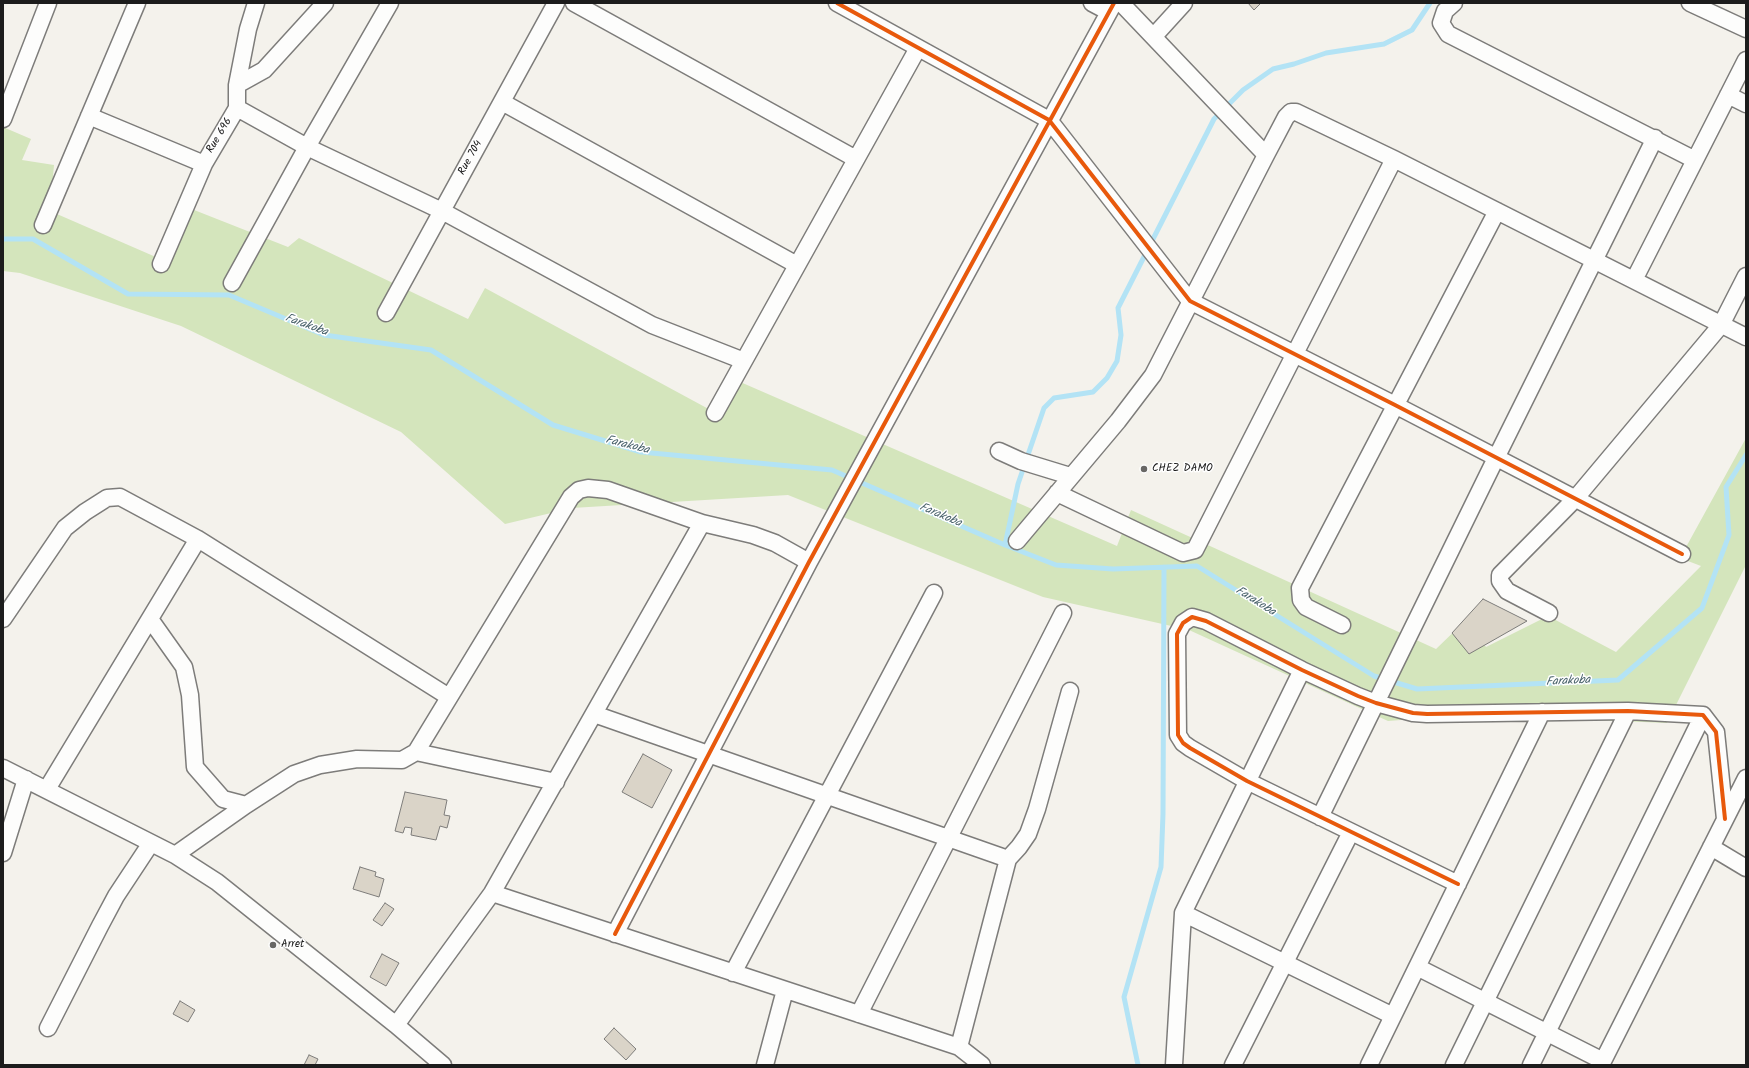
<!DOCTYPE html>
<html>
<head>
<meta charset="utf-8">
<style>
	body { margin:0 }
	#map { position:relative; width:1749px; height:1068px; overflow:hidden; background:#f4f2ec; font-family:Kalam,sans-serif }
	canvas { display:block }
	.frame { position:absolute; inset:0; border:4px solid #1c1c1c; pointer-events:none }
</style>
</head>
<body>
<div id="map">
<canvas width="1749" height="1068"></canvas>
<div class="frame"></div>
</div>
<script>
const context = document.querySelector('canvas').getContext('2d');
context.lineJoin = 'round';
function paint(path, color) { context.fillStyle = color; context.fill(path, 'evenodd'); }
const toPath = rows => new Path2D(rows.map(r => 'M' + r).join(''));
function strokePath(path, color, width, dash) { context.strokeStyle = color; context.lineWidth = width; context.lineCap = dash ? 'butt' : 'round'; context.setLineDash(dash || []); context.stroke(path); }
function label(font, color, halo, rows, align = 'center') {
  context.font = font + ' Kalam,sans-serif'; context.lineWidth = 3; context.setLineDash([]); context.textBaseline = 'middle'; context.strokeStyle = halo; context.fillStyle = color; for (const [text, x, y, turn = 0] of rows) {
    context.save(); context.translate(x, y); context.rotate((+turn || 0) * Math.PI / 180); context.textAlign = isNaN(turn) ? turn : align; if (halo) context.strokeText(text, 0, 0); context.fillText(text, 0, 0); context.restore();
  }
}
const green = toPath([
	[3,127,31,139,22,160,54,165,50,211,165,261,184,206,288,247,299,238,468,319,485,288,716,413,738,381,1117,546,1131,510,1436,649,1466,620,1486,647,1548,616,1616,652,1701,566,1680,558,1746,438,1746,565,1667,723,1466,715,1388,721,1189,630,1043,597,788,495,572,508,505,524,401,432,181,326,20,273,3,271]
]);
const stream = toPath([
	[3,239,33,239,128,294,229,295,324,335,431,350,553,425,641,452,832,470,1005,545,1056,565,1113,569,1197,566,1374,676,1417,689,1618,680,1702,608,1729,535,1726,487,1746,455],
	[1005,545,1018,484,1044,408,1054,398,1093,392,1107,378,1117,361,1121,335,1118,308,1214,119,1243,90,1273,69,1294,64,1326,53,1384,44,1412,30,1430,3],
	[1138,1065,1124,997,1161,867,1163,814,1164,567]
]);
const building = toPath([
	[1248,3,1261,3,1254,10,1248,3],
	[1483,599,1527,621,1469,654,1452,633,1483,599],
	[643,754,672,770,652,808,622,792,643,754],
	[405,792,447,800,444,815,450,816,447,828,440,826,436,840,411,835,412,828,405,827,403,833,395,831,405,792],
	[360,867,376,872,375,876,384,879,379,897,353,889,360,867],
	[385,903,394,909,382,926,373,920,385,903],
	[382,954,399,963,386,986,370,977,382,954],
	[180,1001,195,1010,188,1022,173,1014,180,1001],
	[614,1028,636,1049,626,1060,604,1039,614,1028],
	[309,1055,318,1059,315,1065,304,1065,309,1055]
]);
const minor = toPath([
	[574,3,856,159],
	[837,3,1049,120,1190,301,1395,405,1682,554],
	[1092,3,1109,12],
	[1121,3,1266,155],
	[1454,3,1445,11,1441,23,1448,34,1695,160],
	[1690,3,1746,29],
	[1154,36,1184,3],
	[237,85,264,70,325,3],
	[1728,95,1746,104],
	[502,102,797,265],
	[237,108,307,147,442,211,652,325,744,361],
	[89,116,204,164],
	[3,119,48,3],
	[43,225,137,3],
	[161,264,204,164,237,108,237,85,248,29,256,3],
	[1634,280,1746,60],
	[232,283,307,147,390,3],
	[386,313,556,3],
	[715,413,918,48],
	[999,451,1021,461,1070,476],
	[1057,493,1183,553,1195,550,1394,159],
	[1017,541,1118,421,1153,375,1266,155,1286,117,1291,112,1296,112,1394,159,1746,337],
	[1549,613,1507,591,1500,581,1500,575,1575,499,1721,325,1746,276],
	[3,619,65,528,85,512,107,498,120,497,198,539,449,697],
	[150,619,184,667,190,695,195,767,223,799,246,805],
	[1342,625,1306,607,1301,600,1300,588,1497,211],
	[594,714,1008,859],
	[416,752,556,782],
	[3,768,175,855,217,882,396,1025,443,1065],
	[47,789,198,539],
	[1320,817,1496,458,1655,138],
	[1711,847,1746,868],
	[3,853,26,779],
	[175,855,246,805,294,774,320,765,357,759,402,760,416,752,571,497,579,490,588,488,608,490,702,523,753,535,775,543,809,562],
	[1458,884,1247,781,1190,748,1183,743,1178,735,1177,634,1183,623,1192,617,1206,621,1302,670,1358,696,1376,703,1413,713,1427,714,1628,711,1703,715,1716,732,1725,819],
	[492,893,959,1047,982,1065],
	[1183,913,1393,1016],
	[615,934,809,562,1114,3],
	[1417,967,1603,1061],
	[733,973,934,593],
	[859,1014,1063,613],
	[396,1025,492,893,702,523],
	[48,1028,100,926,116,896,151,843],
	[959,1047,1008,859,1019,847,1028,834,1037,809,1070,691],
	[765,1065,785,990],
	[1174,1065,1183,913,1302,670],
	[1233,1065,1351,832],
	[1369,1065,1542,712],
	[1454,1065,1628,711],
	[1531,1065,1703,715],
	[1601,1065,1746,778]
]);
const cycleway = toPath([
	[837,3,1049,120,1190,301,1395,405,1682,554],
	[1458,884,1247,781,1190,748,1183,743,1178,735,1177,634,1183,623,1192,617,1206,621,1302,670,1358,696,1376,703,1413,713,1427,714,1628,711,1703,715,1716,732,1725,819],
	[615,934,809,562,1114,3]
]);
const markers = [
	[1144,469,4,"#686765"],
	[273,945,4,"#686765"]
];
const streetNames = [
	["Rue 696",220,136,-59],
	["Rue 704",471,158,-61]
];
const poiNames = [
	["CHEZ DAMO",1152,469],
	["Arret",281,945]
];
const waterNames = [
	["Farakoba",306,326,20],
	["Farakoba",627,446,14],
	["Farakoba",940,516,23],
	["Farakoba",1255,602,32],
	["Farakoba",1568,682,-3]
];
paint(green, '#d4e5bc');
strokePath(stream, '#b3e3f5', 5);
paint(building, '#dad4c8');
strokePath(building, '#7d7c7a', 1);
strokePath(minor, '#7d7c7a', 19);
strokePath(minor, '#fdfdfc', 16);
strokePath(cycleway, '#e8590c', 4);
for (const [x, y, r, color] of markers) { const dot = new Path2D(); dot.arc(x, y, r, 0, 2 * Math.PI); context.fillStyle = color; context.fill(dot); strokePath(dot, '#fff', 1.5); }
label('11px', '#1c1c1c', '#fff', streetNames);
label('11px', '#1c1c1c', '#fff', poiNames, 'left');
label('italic 12px', '#476069', '#fff', waterNames);
</script>
</body>
</html>
